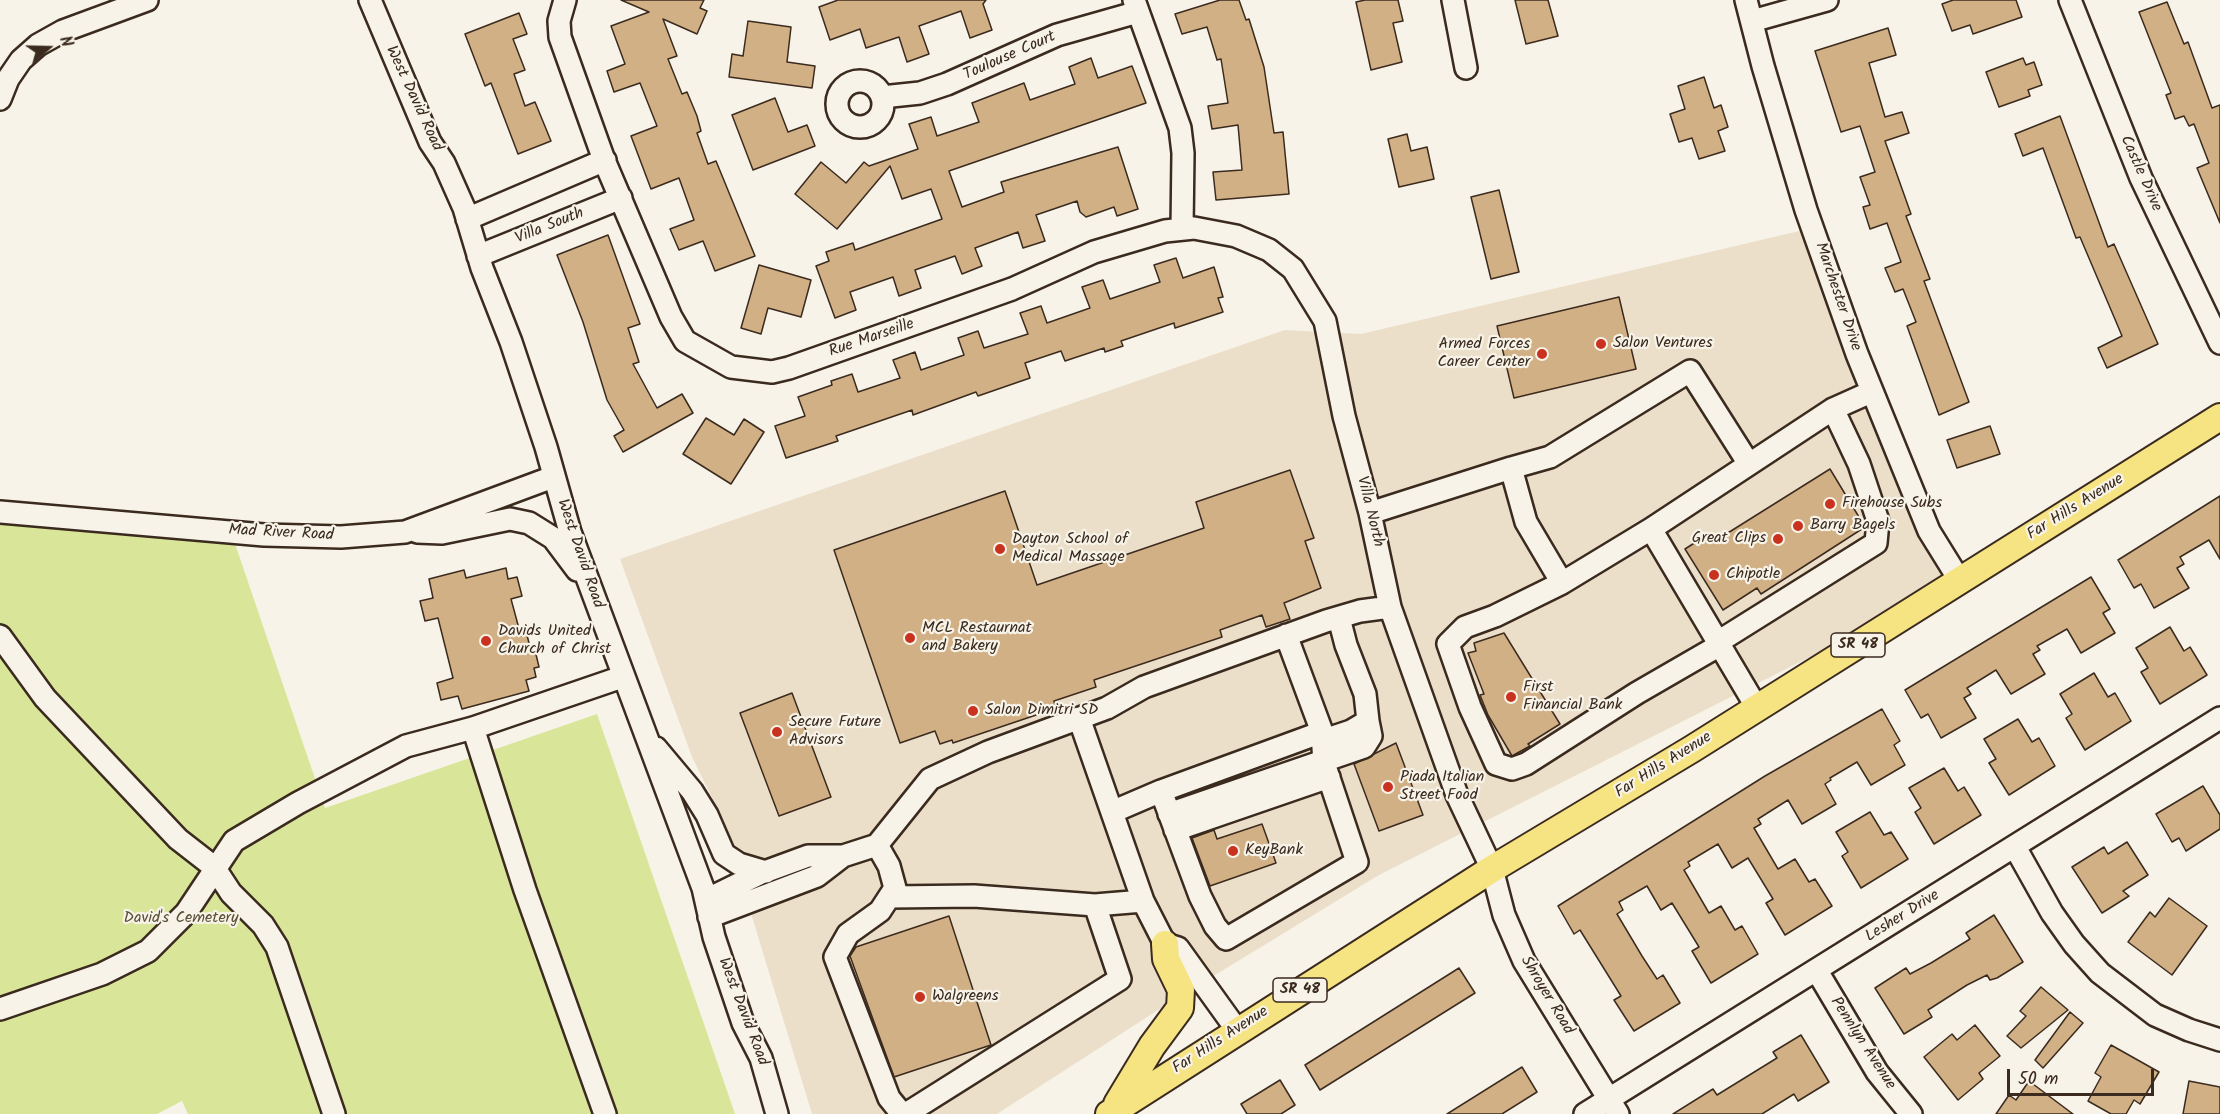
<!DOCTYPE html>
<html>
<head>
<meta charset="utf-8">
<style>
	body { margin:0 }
	#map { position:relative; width:2220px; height:1114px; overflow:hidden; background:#f7f3e8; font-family:Kalam,sans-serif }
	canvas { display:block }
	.north { position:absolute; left:18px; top:18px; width:60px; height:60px; -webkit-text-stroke:4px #f7f3e8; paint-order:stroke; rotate:70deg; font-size:16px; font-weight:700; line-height:24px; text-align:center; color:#3b2a1e }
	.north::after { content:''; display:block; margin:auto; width:21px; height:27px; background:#3b2a1e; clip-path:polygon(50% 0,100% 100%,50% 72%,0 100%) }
	.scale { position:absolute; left:2007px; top:1069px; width:147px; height:27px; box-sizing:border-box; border:3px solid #3b2a1e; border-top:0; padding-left:8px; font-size:18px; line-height:21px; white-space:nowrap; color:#3b2a1e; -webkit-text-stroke:4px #f7f3e8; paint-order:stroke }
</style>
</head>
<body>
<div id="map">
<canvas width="2220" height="1114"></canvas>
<div class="north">N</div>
<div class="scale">50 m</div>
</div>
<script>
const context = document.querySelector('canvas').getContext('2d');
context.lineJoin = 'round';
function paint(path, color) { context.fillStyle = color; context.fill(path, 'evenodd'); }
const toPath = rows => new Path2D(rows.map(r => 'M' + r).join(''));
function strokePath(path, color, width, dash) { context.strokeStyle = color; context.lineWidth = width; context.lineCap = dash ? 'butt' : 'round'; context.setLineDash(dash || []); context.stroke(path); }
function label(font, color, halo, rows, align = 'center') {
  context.font = font + ' Kalam,sans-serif'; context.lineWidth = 4.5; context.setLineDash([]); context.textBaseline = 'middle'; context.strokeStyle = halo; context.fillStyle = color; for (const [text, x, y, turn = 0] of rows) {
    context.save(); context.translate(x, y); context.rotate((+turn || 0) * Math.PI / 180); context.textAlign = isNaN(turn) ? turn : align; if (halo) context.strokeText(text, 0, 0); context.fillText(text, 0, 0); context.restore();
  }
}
const built = toPath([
	[1812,228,1960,581,1379,875,1158,1010,997,1114,812,1114,722,818,692,757,620,559,1285,330,1361,334]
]);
const green = toPath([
	[0,512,231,532,325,808,597,714,735,1114,188,1114,182,1101,157,1114,0,1114]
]);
const building = toPath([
	[621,0,704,0,700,8,707,11,697,34,663,19,677,56,668,59,682,94,687,92,697,116,701,131,697,133,708,164,716,161,755,256,715,271,703,241,679,250,670,229,694,220,679,178,651,189,631,136,657,126,640,83,614,92,607,71,625,64,611,26,649,12,621,0],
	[838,0,986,0,983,4,992,30,970,38,961,11,919,26,929,54,907,62,899,37,866,48,860,29,830,40,819,7,838,0],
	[1220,0,1239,0,1246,20,1249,19,1264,67,1274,133,1283,132,1289,194,1216,200,1213,172,1242,170,1238,125,1212,129,1208,106,1228,103,1221,59,1217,60,1207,27,1182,34,1175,14,1220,0],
	[1365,0,1398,0,1403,21,1393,23,1402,62,1371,70,1356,2,1365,0],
	[1515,0,1548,0,1558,36,1526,44,1515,0],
	[1953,0,2016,0,2022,17,1973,34,1970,25,1952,31,1942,4,1953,0],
	[2167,2,2184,44,2188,42,2212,108,2220,105,2220,223,2197,168,2209,163,2194,124,2189,126,2184,116,2175,119,2166,95,2171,93,2139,12,2167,2],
	[519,13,527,34,513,39,525,70,514,74,525,106,535,102,551,141,518,154,491,83,485,86,465,34,519,13],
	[748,21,791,27,787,62,815,66,812,88,729,77,732,54,743,56,748,21],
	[1888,28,1896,55,1869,63,1885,117,1902,112,1909,133,1885,141,1911,214,1906,216,1930,279,1924,281,1969,402,1939,415,1907,326,1916,322,1903,289,1895,292,1885,268,1901,262,1887,223,1870,229,1863,207,1870,205,1860,177,1875,172,1860,126,1841,132,1815,51,1888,28],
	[1091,58,1098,78,1132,66,1146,103,949,171,962,207,1004,192,1001,182,1118,147,1138,209,1117,216,1114,207,1086,217,1080,212,1077,201,1036,215,1045,241,1023,248,1018,232,975,248,982,266,962,274,955,256,915,270,921,288,899,296,893,277,850,292,856,310,835,318,816,266,829,261,826,252,853,243,855,250,942,219,931,189,902,199,890,166,837,229,795,194,821,162,846,183,864,162,869,166,918,149,909,124,931,117,937,136,979,122,972,103,1024,83,1030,100,1075,84,1069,67,1091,58],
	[2023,58,2026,65,2034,62,2042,85,2028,90,2030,96,1999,107,1986,72,2023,58],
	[1704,77,1714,108,1721,105,1728,127,1718,131,1725,151,1699,159,1692,138,1679,142,1670,114,1685,109,1678,86,1704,77],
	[775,98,788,132,807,125,815,146,753,170,732,115,775,98],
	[2060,116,2108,247,2114,244,2158,344,2107,368,2098,348,2122,336,2117,324,2080,237,2076,238,2043,148,2023,156,2015,134,2060,116],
	[1407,134,1411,151,1427,147,1434,179,1399,187,1388,139,1407,134],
	[1499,190,1519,272,1491,279,1471,197,1499,190],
	[608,235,640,324,628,328,639,362,633,364,657,408,682,394,693,413,623,452,614,436,624,430,607,400,583,322,557,255,608,235],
	[1176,258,1183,278,1214,267,1223,297,1218,298,1223,312,1175,328,1174,323,1121,341,1123,346,1105,352,1104,348,1065,361,1061,351,1025,363,1030,378,978,396,976,392,913,415,912,410,836,436,838,441,786,458,775,426,805,416,798,397,832,385,831,381,852,374,858,392,900,378,893,360,915,352,921,370,964,355,958,338,978,331,984,348,1028,334,1020,313,1041,306,1047,323,1090,308,1082,287,1103,280,1110,299,1160,282,1154,265,1176,258],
	[759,265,811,280,801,317,768,308,761,334,741,328,759,265],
	[1619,297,1636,369,1514,398,1497,326,1619,297],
	[706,418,734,435,744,419,764,432,731,484,683,454,706,418],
	[1990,426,2000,454,1957,468,1947,440,1990,426],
	[1830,469,1865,527,1761,594,1757,588,1723,610,1685,549,1710,533,1715,541,1830,469],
	[1290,470,1314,538,1305,541,1321,588,1284,603,1290,619,1266,627,1262,615,1220,630,1222,637,1094,680,1096,687,1054,701,1055,705,1044,709,1045,712,953,743,952,740,940,744,935,731,900,743,834,550,1005,491,1037,585,1204,528,1196,502,1290,470],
	[2220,496,2220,559,2209,540,2180,557,2184,564,2177,568,2189,588,2154,608,2141,584,2134,588,2118,560,2220,496],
	[506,568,508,579,517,577,522,596,511,599,521,636,527,635,530,647,534,646,539,667,534,668,536,677,526,680,529,691,462,709,458,696,441,700,437,683,453,678,438,618,425,621,420,601,433,598,429,579,464,570,466,578,506,568],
	[2091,577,2110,609,2103,613,2115,633,2081,653,2067,629,2037,646,2040,650,2033,654,2045,674,2011,694,1996,670,1967,688,1971,694,1964,698,1976,718,1941,738,1928,714,1921,718,1905,690,2091,577],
	[2170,627,2184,651,2190,647,2207,675,2160,704,2141,672,2148,668,2136,648,2170,627],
	[1504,633,1560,724,1528,744,1530,746,1512,756,1488,715,1480,695,1484,694,1468,653,1476,651,1474,643,1504,633],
	[2094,673,2108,697,2115,693,2131,721,2085,750,2066,718,2072,714,2060,694,2094,673],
	[792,693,831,797,779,816,740,713,792,693],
	[1882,709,1900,741,1894,745,1905,765,1871,785,1857,762,1830,778,1831,780,1825,784,1836,804,1802,824,1788,800,1758,819,1761,824,1754,828,1778,869,1795,859,1809,882,1815,879,1832,906,1785,935,1766,903,1773,899,1748,858,1732,868,1718,844,1688,862,1690,866,1684,870,1709,913,1721,906,1735,930,1742,926,1758,954,1711,983,1692,951,1699,947,1672,903,1661,910,1647,886,1619,902,1623,910,1617,914,1642,956,1657,979,1663,975,1680,1003,1634,1031,1614,1000,1621,996,1580,930,1574,934,1558,906,1765,776,1882,709],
	[2018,719,2032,742,2039,738,2055,766,2009,795,1989,763,1996,759,1984,739,2018,719],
	[1396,743,1423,815,1379,831,1354,764,1396,743],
	[1944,768,1958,791,1964,787,1981,815,1934,844,1915,812,1921,808,1909,788,1944,768],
	[2203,786,2220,815,2220,829,2186,851,2179,838,2172,842,2156,814,2203,786],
	[1870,812,1884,835,1891,832,1908,859,1861,888,1842,856,1848,852,1836,832,1870,812],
	[1262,824,1276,863,1210,886,1192,838,1214,830,1217,839,1262,824],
	[2127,842,2148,875,2123,891,2129,896,2102,913,2072,867,2104,847,2108,854,2127,842],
	[2169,898,2207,926,2172,975,2128,942,2150,912,2155,917,2169,898],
	[1994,915,2023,962,1997,978,1990,980,1987,975,1967,985,1928,1010,1932,1017,1904,1034,1875,988,1906,968,1910,974,1931,963,1970,939,1966,933,1994,915],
	[949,916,991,1045,894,1077,850,956,856,947,949,916],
	[1459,968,1475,993,1320,1090,1305,1065,1459,968],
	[2041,987,2068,1010,2021,1048,2007,1036,2026,1016,2020,1011,2041,987],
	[2070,1012,2083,1023,2043,1068,2035,1060,2070,1012],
	[1975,1025,2000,1056,1979,1073,1983,1079,1958,1100,1924,1057,1952,1034,1957,1040,1975,1025],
	[1801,1035,1829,1082,1798,1101,1794,1094,1762,1114,1673,1114,1713,1089,1717,1095,1777,1058,1773,1052,1801,1035],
	[2111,1045,2159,1072,2140,1104,2134,1100,2126,1114,2111,1114,2088,1101,2101,1077,2095,1073,2111,1045],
	[1522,1067,1537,1092,1502,1114,1447,1114,1522,1067],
	[1280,1080,1295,1105,1281,1114,1247,1114,1241,1104,1280,1080],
	[2029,1081,2073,1114,1996,1114,2009,1095,2016,1100,2029,1081],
	[2189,1081,2220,1087,2220,1114,2183,1114,2189,1081]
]);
const minor = toPath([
	[370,0,430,142,444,163,464,208,482,268,511,342,546,447,570,532,703,888,714,937,743,1023,761,1058,777,1114],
	[565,0,559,21,560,37,604,160,671,317,685,341,731,367,772,372,789,368,1012,289,1094,252,1165,231,1194,228,1236,236,1269,250,1293,269,1325,321,1344,416,1370,513,1390,607,1457,795,1492,869,1504,915,1524,961,1618,1114],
	[1134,0,1180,128,1183,153,1182,229],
	[1453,0,1466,68],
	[1746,0,1763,66,1806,210,1857,354,1929,531,1960,581],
	[2070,0,2141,178,2220,343],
	[1752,21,1827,0],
	'837 104a23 23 0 1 1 46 0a23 23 0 1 1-46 0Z',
	[882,97,920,93,947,84,1057,35,1138,12],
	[0,99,8,79,21,60,38,45,63,31,147,0],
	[467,219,605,160],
	[478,256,621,198],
	[1511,468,1550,457,1690,371,1749,464],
	[0,512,264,535,341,537,405,532,553,477],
	[1370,513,1511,468,1526,522,1562,583,1651,529],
	[417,532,442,533,510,519,529,523,553,538,577,570],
	[1562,583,1495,616,1465,627,1448,644,1470,707,1496,764,1512,769,1526,764,1637,693,1720,645],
	[0,636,45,698,178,839,214,867,231,893,263,925,277,947,334,1114],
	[1718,642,1876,543,1878,521,1859,464,1833,409],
	[1757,708,1651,529,1833,409,1871,392],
	[1079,718,1143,901,1165,944,1178,948,1237,1030],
	[473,728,525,890,605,1114],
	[1324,740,1351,731,1368,721,1365,694,1346,645,1339,618],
	[656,748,692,791,707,815,724,854,739,864,766,872],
	[1161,791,1322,732],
	[1112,812,1161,791,1200,896,1215,926,1226,939,1357,862,1324,763,1322,732,1286,635],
	[1169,814,1364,747,1371,736,1368,721],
	[1175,830,1329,777],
	[877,845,889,866,895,888,880,911,848,934,835,957,889,1098,902,1114],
	[2015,847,2052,913,2074,944,2100,973,2155,1015,2189,1030,2220,1040],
	[890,897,974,896,1095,905],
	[706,900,759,874,808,856,843,856,877,845,930,779,988,752,1107,708,1144,687,1326,621,1360,611,1390,607],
	[709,917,817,876,843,856],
	[1817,971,1877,1072,1911,1114],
	[0,1009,102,974,148,951,186,913,234,841,298,803,406,746,473,728,622,677],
	[906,1114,1120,979,1095,905,1143,901],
	[1585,1114,2220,718]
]);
const major = toPath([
	[1117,1104,1152,1046,1180,1008,1181,990,1166,959,1165,944],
	[1109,1114,1492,869,1692,749,2220,417]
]);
const markers = [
	[1601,344,6,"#c8321e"],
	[1542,354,6,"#c8321e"],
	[1830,504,6,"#c8321e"],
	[1798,526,6,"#c8321e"],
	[1778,539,6,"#c8321e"],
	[1000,549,6,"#c8321e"],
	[1714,575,6,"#c8321e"],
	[910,638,6,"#c8321e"],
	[486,641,6,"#c8321e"],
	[1511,697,6,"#c8321e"],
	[973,711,6,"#c8321e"],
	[777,732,6,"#c8321e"],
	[1388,787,6,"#c8321e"],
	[1233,851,6,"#c8321e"],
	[920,997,6,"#c8321e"]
];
const shields = [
	[1858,645,54],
	[1300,990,54]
];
const shieldNames = [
	["SR 48",1858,645],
	["SR 48",1300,990]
];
const streetNames = [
	["Toulouse Court",1010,57,-24],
	["West David Road",413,99,65],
	["Castle Drive",2140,174,66],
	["Villa South",550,227,-22],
	["Marchester Drive",1837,297,71],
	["Rue Marseille",872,339,-19],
	["Far Hills Avenue",2076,508,-32],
	["Villa North",1369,512,76],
	["Mad River Road",281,534,3],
	["West David Road",579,554,71],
	["Far Hills Avenue",1664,766,-32],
	["Lesher Drive",1903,917,-32],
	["Shroyer Road",1546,996,59],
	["West David Road",742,1012,69],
	["Far Hills Avenue",1221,1041,-33],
	["Pennlyn Avenue",1862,1044,57]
];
const poiNames = [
	["Salon Ventures",1613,344],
	["Armed Forces",1530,345,"right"],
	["Career Center",1530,363,"right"],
	["Firehouse Subs",1842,504],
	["Barry Bagels",1810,526],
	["Great Clips",1766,539,"right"],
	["Dayton School of",1012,540],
	["Medical Massage",1012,558],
	["Chipotle",1726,575],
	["MCL Restaurnat",922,629],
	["and Bakery",922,647],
	["Davids United",498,632],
	["Church of Christ",498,650],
	["First",1523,688],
	["Financial Bank",1523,706],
	["Salon Dimitri SD",985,711],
	["Secure Future",789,723],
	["Advisors",789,741],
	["Piada Italian",1400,778],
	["Street Food",1400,796],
	["KeyBank",1245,851],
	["Walgreens",932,997]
];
const parkNames = [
	["David's Cemetery",181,919]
];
paint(built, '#ecdfca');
paint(green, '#d9e699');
paint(building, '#d2b085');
strokePath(building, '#3b2a1e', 1.5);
strokePath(minor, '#3b2a1e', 26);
strokePath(major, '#3b2a1e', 30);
strokePath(minor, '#f7f3e8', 21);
strokePath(major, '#f6e381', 26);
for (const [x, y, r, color] of markers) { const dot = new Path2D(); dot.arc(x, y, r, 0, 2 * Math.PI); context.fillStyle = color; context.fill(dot); strokePath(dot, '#f7f3e8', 2); }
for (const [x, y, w] of shields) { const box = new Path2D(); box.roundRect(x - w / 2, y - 12, w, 24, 4.5); context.fillStyle = '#f7f3e8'; context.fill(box); strokePath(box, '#3b2a1e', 1.5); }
label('bold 15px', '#3b2a1e', null, shieldNames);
label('16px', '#3b2a1e', '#f7f3e8', streetNames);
label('16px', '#3b2a1e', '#f7f3e8', poiNames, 'left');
label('16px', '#5b5037', '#f7f3e8', parkNames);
</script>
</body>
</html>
